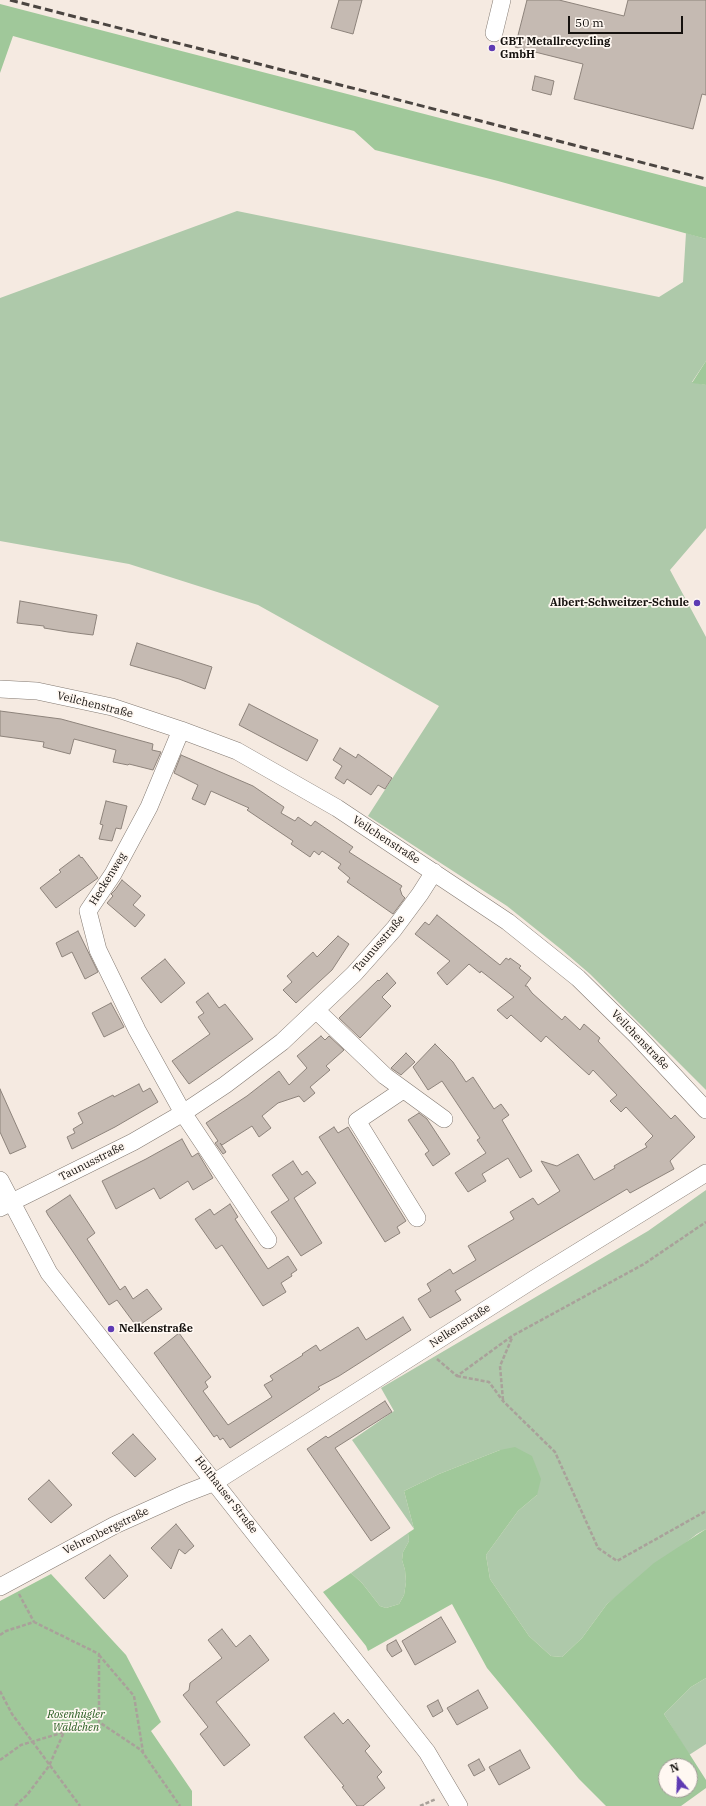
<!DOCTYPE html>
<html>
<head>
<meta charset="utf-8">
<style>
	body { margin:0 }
	#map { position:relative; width:706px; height:1806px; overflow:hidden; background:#f5eae1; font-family:"IBM Plex Serif",serif }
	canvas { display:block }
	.north { position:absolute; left:658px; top:1758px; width:40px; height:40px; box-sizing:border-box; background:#fff8f2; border:1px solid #a19c97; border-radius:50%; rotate:341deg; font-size:11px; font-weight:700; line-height:16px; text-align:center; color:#15110e }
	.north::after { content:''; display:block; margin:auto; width:14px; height:18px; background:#5e3ab3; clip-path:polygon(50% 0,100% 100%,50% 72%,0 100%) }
	.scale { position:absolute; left:568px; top:16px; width:115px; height:18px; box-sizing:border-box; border:2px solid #15110e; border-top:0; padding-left:5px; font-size:12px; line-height:14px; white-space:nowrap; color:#15110e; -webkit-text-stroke:3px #fff8f2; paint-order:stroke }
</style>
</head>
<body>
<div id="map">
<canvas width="706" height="1806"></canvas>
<div class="north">N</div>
<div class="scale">50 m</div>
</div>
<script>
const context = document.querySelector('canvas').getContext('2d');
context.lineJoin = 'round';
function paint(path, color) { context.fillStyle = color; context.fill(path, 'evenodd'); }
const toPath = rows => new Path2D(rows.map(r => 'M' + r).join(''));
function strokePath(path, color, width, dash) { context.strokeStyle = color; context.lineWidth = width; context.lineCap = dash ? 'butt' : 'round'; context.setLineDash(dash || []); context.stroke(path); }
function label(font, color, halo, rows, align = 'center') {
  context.font = font + ' "IBM Plex Serif",serif'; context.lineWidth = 3.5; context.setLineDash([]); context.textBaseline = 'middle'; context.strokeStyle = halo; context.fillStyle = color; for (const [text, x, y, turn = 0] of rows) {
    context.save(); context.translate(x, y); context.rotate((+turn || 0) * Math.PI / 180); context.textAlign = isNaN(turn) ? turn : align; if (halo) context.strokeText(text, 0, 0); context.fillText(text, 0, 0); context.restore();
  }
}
const green = toPath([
	[237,211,659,297,683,282,686,233,706,239,706,361,692,382,706,385,706,528,670,570,706,637,706,1090,590,974,562,950,507,906,368,816,439,706,258,605,129,564,0,541,0,298],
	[706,1190,706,1529,697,1534,607,1604,582,1638,562,1657,551,1656,529,1636,490,1579,486,1555,518,1511,537,1495,500,1450,439,1474,404,1491,414,1529,352,1440,394,1411,381,1388,648,1231],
	[408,1533,409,1541,403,1552,402,1560,405,1570,406,1582,404,1595,399,1604,386,1608,380,1606,362,1583,351,1573],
	[706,1678,706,1744,689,1755,664,1714,691,1687]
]);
const forest = toPath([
	[0,4,706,187,706,239,498,181,375,150,354,131,13,36,0,73],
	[706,361,706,385,692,383],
	[515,1447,532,1456,541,1479,537,1495,518,1511,486,1555,490,1579,529,1636,551,1656,562,1657,582,1638,607,1604,654,1563,706,1529,706,1678,691,1687,664,1714,706,1780,706,1788,681,1806,606,1806,579,1779,487,1668,452,1604,368,1651,366,1646,323,1592,351,1573,362,1583,380,1606,386,1608,399,1604,404,1595,406,1582,405,1570,402,1560,403,1552,409,1541,408,1533,414,1529,404,1491,439,1474,500,1450],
	[666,1766,690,1766,690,1790,666,1790],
	[51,1574,126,1655,161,1722,151,1731,192,1791,192,1806,0,1806,0,1601]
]);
const building = toPath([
	[339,0,362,0,353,34,331,28,339,0],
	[527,0,559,0,624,16,628,0,706,0,706,95,702,94,693,129,574,99,583,64,515,47,527,0],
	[535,76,554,81,551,95,532,90,535,76],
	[20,601,97,615,93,635,68,632,44,628,44,626,17,623,20,601],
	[137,643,212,667,205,689,179,679,130,665,137,643],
	[249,704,318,740,307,761,239,725,249,704],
	[0,711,61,719,153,744,152,750,161,752,153,770,129,764,128,765,113,762,116,750,74,739,70,754,43,747,44,742,0,736,0,711],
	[340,748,356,758,358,754,392,778,385,789,378,785,371,795,347,779,344,784,335,778,342,766,333,760,340,748],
	[181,755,253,786,284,807,281,813,295,821,298,817,311,826,315,821,353,847,349,852,402,886,400,889,402,895,405,898,393,914,347,882,350,878,338,868,341,864,322,851,319,855,314,851,310,857,291,844,293,841,247,810,249,808,211,791,205,805,192,799,198,785,174,773,181,755],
	[106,801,127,806,121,829,116,828,112,841,99,839,103,825,100,824,106,801],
	[79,855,81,858,82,857,98,878,56,908,40,888,61,872,59,870,79,855],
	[122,880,141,896,133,905,145,915,135,927,107,903,113,896,111,894,115,890,122,880],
	[437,915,500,965,506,958,509,960,510,958,521,966,519,968,531,978,525,986,527,986,532,993,562,1020,565,1016,580,1030,584,1024,600,1038,598,1041,671,1119,675,1115,695,1137,670,1161,674,1169,630,1193,627,1189,455,1291,461,1300,430,1318,418,1299,431,1291,427,1284,450,1269,453,1274,476,1260,468,1246,514,1219,510,1212,533,1198,538,1205,560,1191,541,1161,557,1166,578,1154,594,1180,615,1168,614,1166,647,1147,645,1144,653,1136,626,1107,621,1112,610,1101,617,1095,593,1070,589,1075,546,1036,541,1042,511,1015,507,1019,497,1010,514,997,481,971,480,973,469,964,447,985,437,973,450,961,415,934,425,922,429,925,437,915],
	[78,931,98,972,85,979,72,952,62,957,56,943,78,931],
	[338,936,349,944,332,970,296,1003,283,990,292,982,287,976,313,952,317,957,338,936],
	[165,959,185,983,161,1003,141,978,165,959],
	[387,973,396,983,382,997,391,1006,360,1038,339,1018,378,980,379,981,387,973],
	[208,993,219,1008,225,1004,253,1039,189,1084,172,1061,210,1034,198,1017,204,1013,196,1002,208,993],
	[111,1003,124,1027,104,1037,92,1013,111,1003],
	[321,1036,325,1040,329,1036,344,1050,326,1066,330,1070,310,1087,315,1093,304,1102,299,1096,278,1103,262,1116,271,1128,259,1137,252,1126,222,1145,220,1143,226,1152,223,1154,215,1143,218,1141,206,1123,247,1096,279,1071,289,1085,307,1068,297,1056,321,1036],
	[435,1044,453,1062,466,1082,473,1077,494,1109,501,1104,509,1115,502,1120,532,1171,520,1178,508,1158,482,1174,486,1181,468,1192,455,1173,486,1153,477,1140,480,1138,442,1081,428,1090,413,1067,435,1044],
	[406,1053,415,1062,401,1075,391,1068,406,1053],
	[139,1084,143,1092,150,1088,158,1102,115,1127,72,1149,67,1137,75,1133,73,1129,83,1123,78,1113,113,1095,114,1097,139,1084],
	[0,1089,26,1147,10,1154,0,1132,0,1089],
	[419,1113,427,1119,450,1154,433,1166,425,1154,429,1151,408,1120,419,1113],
	[334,1127,338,1133,348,1127,406,1221,397,1227,400,1233,385,1242,319,1137,334,1127],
	[182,1139,192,1157,198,1153,213,1178,193,1190,188,1181,160,1199,154,1188,116,1209,102,1181,146,1159,182,1139],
	[293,1161,302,1175,307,1171,316,1183,294,1198,322,1243,301,1256,271,1212,289,1200,272,1175,293,1161],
	[70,1195,95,1233,87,1239,120,1290,125,1286,133,1299,147,1289,162,1309,137,1327,117,1300,109,1305,48,1215,46,1211,70,1195],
	[230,1204,238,1217,235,1219,268,1269,288,1256,297,1270,291,1274,292,1276,281,1283,286,1292,263,1306,222,1245,216,1249,195,1219,210,1209,214,1215,230,1204],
	[403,1317,411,1330,339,1376,318,1387,320,1389,230,1448,223,1438,220,1440,217,1435,214,1437,154,1353,179,1333,211,1377,205,1382,208,1387,203,1391,228,1425,272,1397,264,1385,273,1380,270,1376,303,1355,302,1354,316,1345,320,1351,358,1327,366,1340,403,1317],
	[385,1401,392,1412,335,1448,390,1528,371,1541,307,1449,326,1436,328,1438,385,1401],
	[133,1434,156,1459,135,1477,112,1453,133,1434],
	[49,1480,72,1505,51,1523,28,1499,49,1480],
	[176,1524,194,1546,185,1554,179,1549,171,1569,151,1548,176,1524],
	[110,1555,128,1576,104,1599,85,1578,110,1555],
	[441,1617,456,1642,415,1665,402,1641,441,1617],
	[222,1629,236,1647,250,1635,269,1660,216,1702,250,1745,224,1766,200,1734,208,1727,183,1695,189,1690,190,1683,222,1658,208,1640,222,1629],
	[396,1640,402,1651,392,1657,387,1650,387,1645,396,1640],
	[478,1690,488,1708,457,1725,447,1708,478,1690],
	[438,1700,443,1711,433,1717,427,1706,438,1700],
	[334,1713,343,1724,348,1719,370,1746,365,1751,382,1772,377,1777,385,1788,363,1806,357,1806,342,1787,344,1786,304,1737,334,1713],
	[520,1750,530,1768,499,1785,489,1767,520,1750],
	[479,1759,485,1770,474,1776,468,1765,479,1759]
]);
const path = toPath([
	[437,1359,457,1376,512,1336,644,1264,706,1222],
	[457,1376,489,1382,503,1401,555,1452,598,1548,617,1561,706,1511],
	[503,1400,500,1366,512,1338],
	[19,1594,34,1622],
	[0,1635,6,1631,34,1622,99,1654,99,1722,141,1750,180,1806],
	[99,1655,134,1696,143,1752],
	[0,1691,12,1714,80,1806],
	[0,1760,21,1745,58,1734,99,1716],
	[15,1806,27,1795,49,1766,64,1732],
	[420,1806,436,1799]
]);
const minor = toPath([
	[494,33,502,0],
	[0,689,37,691,112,707,181,730,237,751,337,808,508,922,578,978,637,1036,706,1110],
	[181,730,149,807,113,874,88,911,98,950,137,1030,183,1113,268,1240],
	[317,1011,385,1076,444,1119],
	[403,1090,357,1121,417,1218],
	[0,1180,49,1273,427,1752,459,1806],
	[0,1208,133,1142,183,1113,225,1085,282,1042,354,974,394,929,420,894,434,872],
	[0,1587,115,1525,184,1494,215,1482,534,1279,706,1173]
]);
const rail = toPath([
	[10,0,706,179]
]);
const markers = [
	[492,48,4,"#5e3ab3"],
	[697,603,4,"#5e3ab3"],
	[111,1329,4,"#5e3ab3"]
];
const poiNames = [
	["GBT Metallrecycling",500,42],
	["GmbH",500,55],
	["Albert-Schweitzer-Schule",689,603,"right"],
	["Nelkenstraße",119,1329]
];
const streetNames = [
	["Veilchenstraße",95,705,14],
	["Veilchenstraße",386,840,33],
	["Heckenweg",108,879,-58],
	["Taunusstraße",379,944,-49],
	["Veilchenstraße",640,1040,46],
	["Taunusstraße",92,1162,-27],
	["Nelkenstraße",460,1326,-33],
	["Holthauser Straße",226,1495,52],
	["Vehrenbergstraße",106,1531,-26]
];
const parkNames = [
	["Rosenhügler",76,1715],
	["Wäldchen",76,1728]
];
paint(green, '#aec9aa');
paint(forest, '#a0c89a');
paint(building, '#c5bab2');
strokePath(building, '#8d837b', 1);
strokePath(minor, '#837971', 18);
strokePath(path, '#a9a19a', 2.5, [4, 2]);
strokePath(minor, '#fff', 17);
strokePath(rail, '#4b4541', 3, [8, 4]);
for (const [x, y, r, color] of markers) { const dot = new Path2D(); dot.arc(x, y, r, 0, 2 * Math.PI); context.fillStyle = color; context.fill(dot); strokePath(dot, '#fff8f2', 1.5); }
label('bold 11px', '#15110e', '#fff8f2', poiNames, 'left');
label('11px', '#15110e', '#fff8f2', streetNames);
label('italic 11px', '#265b1f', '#fff8f2', parkNames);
</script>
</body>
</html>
